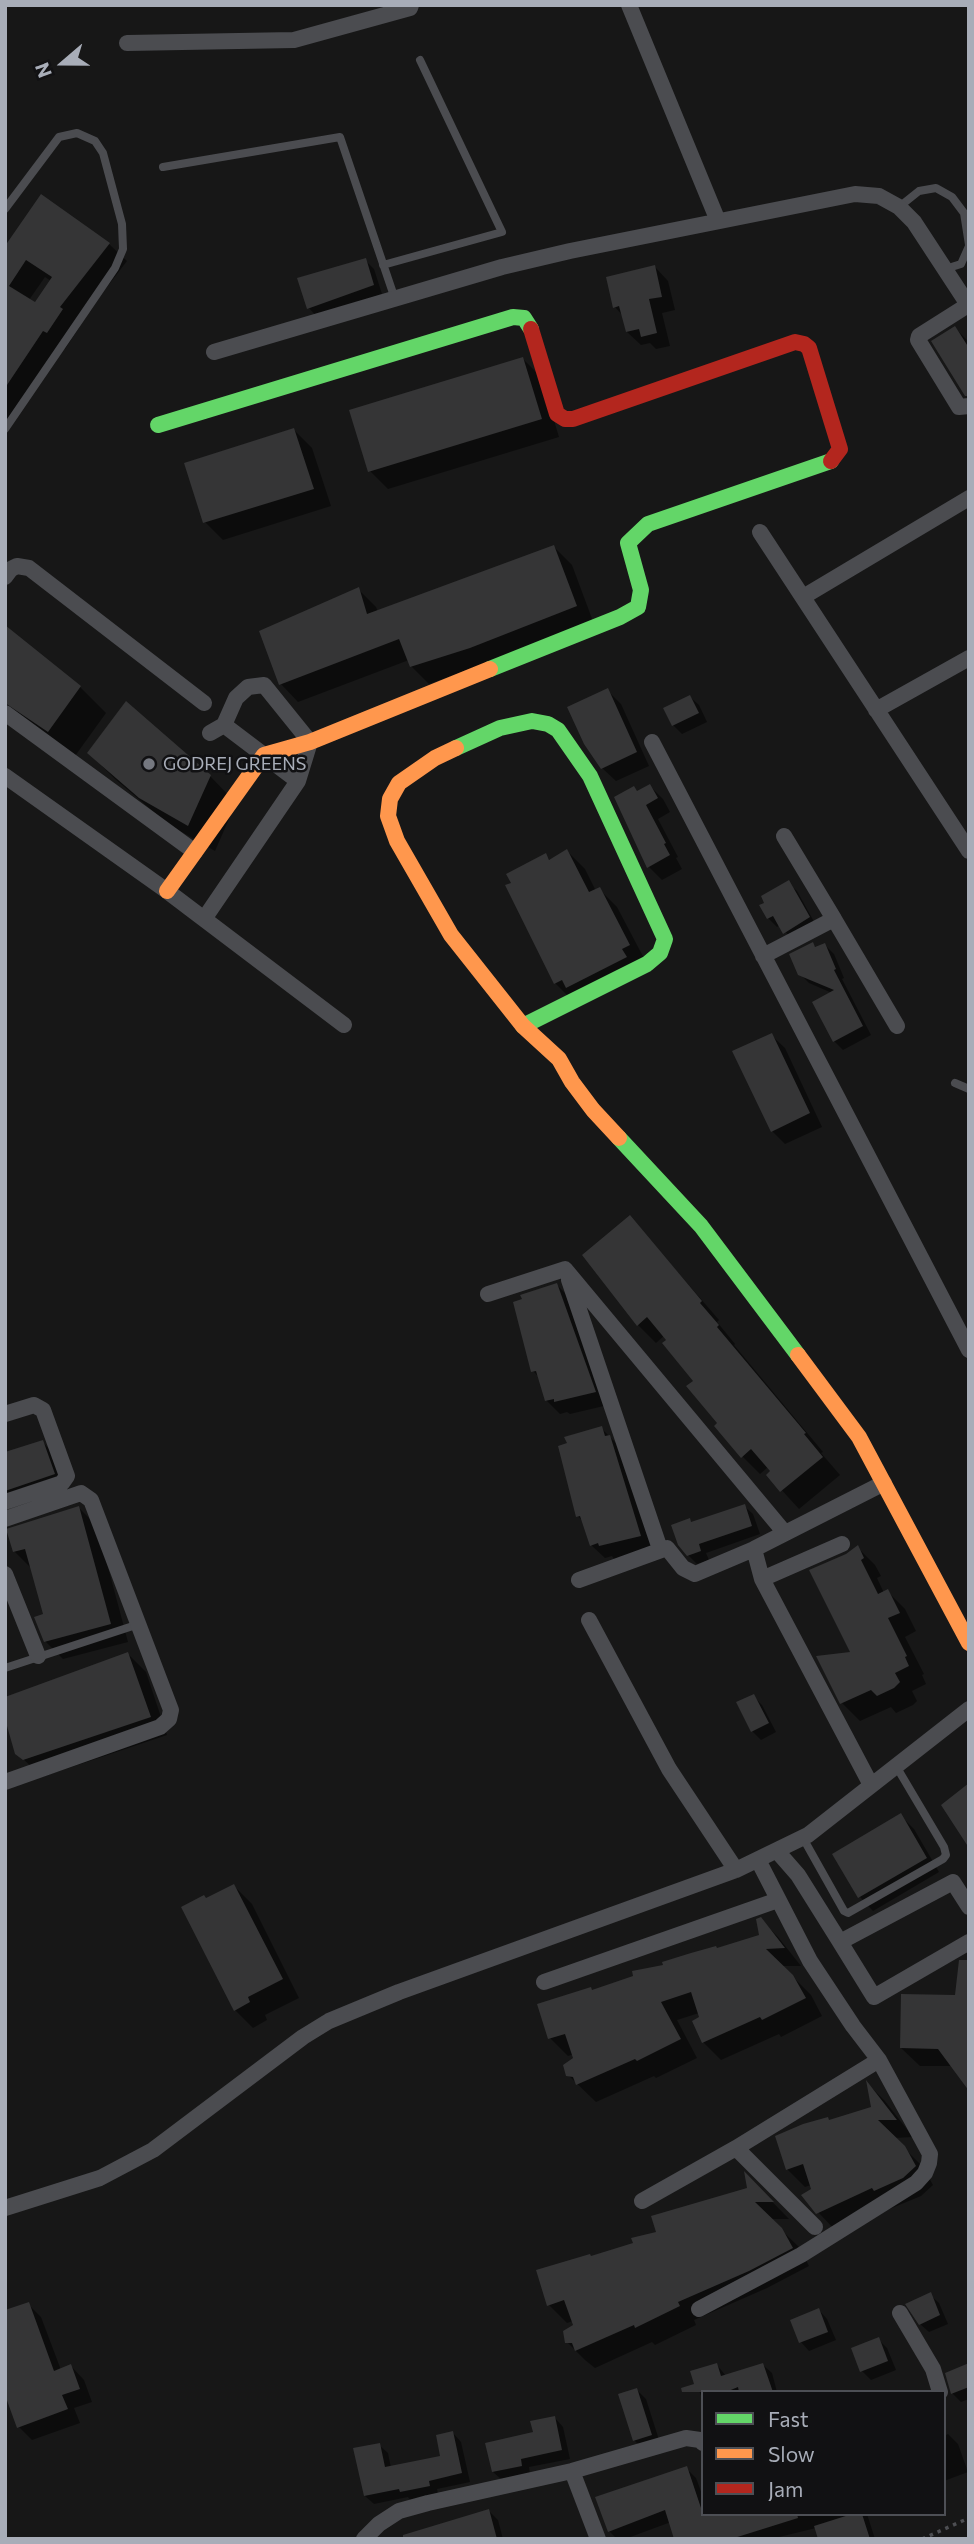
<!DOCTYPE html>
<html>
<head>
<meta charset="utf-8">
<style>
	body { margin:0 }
	#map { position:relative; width:974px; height:2544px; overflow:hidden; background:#171717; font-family:Commissioner,sans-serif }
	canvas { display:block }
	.frame { position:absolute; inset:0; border:7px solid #a8adb8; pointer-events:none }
	.legend { position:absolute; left:701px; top:2390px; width:245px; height:126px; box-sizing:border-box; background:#111113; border:2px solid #4d4f55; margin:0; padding:9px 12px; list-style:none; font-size:21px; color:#a8adb8 }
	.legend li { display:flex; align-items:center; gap:14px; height:35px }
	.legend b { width:35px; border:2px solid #4d4f55 }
	.north { position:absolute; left:28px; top:28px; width:70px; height:70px; -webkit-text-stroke:5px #111113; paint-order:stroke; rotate:250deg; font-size:19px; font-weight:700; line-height:28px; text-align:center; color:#a8adb8 }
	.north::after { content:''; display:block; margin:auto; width:24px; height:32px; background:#a8adb8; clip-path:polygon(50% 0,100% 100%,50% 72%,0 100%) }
</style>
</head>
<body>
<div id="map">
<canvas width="974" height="2544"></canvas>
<div class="frame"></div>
<ul class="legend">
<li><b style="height:9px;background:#63d668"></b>Fast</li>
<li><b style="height:9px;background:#ff974d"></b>Slow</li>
<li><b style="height:9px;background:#b3261e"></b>Jam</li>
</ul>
<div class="north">N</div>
</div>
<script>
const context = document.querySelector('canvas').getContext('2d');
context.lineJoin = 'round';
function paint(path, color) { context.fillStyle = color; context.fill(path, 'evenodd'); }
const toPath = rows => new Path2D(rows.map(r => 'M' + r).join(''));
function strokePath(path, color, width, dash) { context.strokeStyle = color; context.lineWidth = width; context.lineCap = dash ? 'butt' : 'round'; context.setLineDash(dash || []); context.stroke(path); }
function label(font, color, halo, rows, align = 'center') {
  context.font = font + ' Commissioner,sans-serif'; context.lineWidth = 5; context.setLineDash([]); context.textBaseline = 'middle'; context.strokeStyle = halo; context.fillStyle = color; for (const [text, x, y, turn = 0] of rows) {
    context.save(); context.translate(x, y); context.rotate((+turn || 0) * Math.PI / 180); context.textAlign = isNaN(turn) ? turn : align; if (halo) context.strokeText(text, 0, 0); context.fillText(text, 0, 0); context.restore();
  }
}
const shadow = toPath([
	[109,244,127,261,77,326,79,328,65,349,62,347,5,431,5,251],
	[45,277,51,281,35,305,29,300],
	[365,260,374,269,382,294,317,317,309,308],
	[655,267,668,281,675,310,662,313,670,346,656,349,650,343,641,345,627,332,623,316,615,307],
	[955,328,969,342,969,398,966,395],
	[523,359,541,377,559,437,388,489,370,471],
	[294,430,312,448,331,506,223,540,205,522],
	[554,547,572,565,594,624,429,684,411,666,409,660,298,702,281,684,358,589,376,607,378,612],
	[5,627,80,687,106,713,75,756,5,710],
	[607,690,621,704,649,766,616,781,602,768],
	[690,697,699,705,707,722,682,734,673,725,665,709],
	[89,753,210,776,236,803,215,851,168,824,115,779],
	[650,786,663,799,670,812,658,819,678,857,676,858,682,869,662,880,649,867,634,788,638,792],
	[567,851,585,869,596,891,599,889,617,907,647,964,573,1001,555,983,545,855,551,861],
	[788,883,797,891,817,927,793,941,780,925,777,927,768,918],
	[812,944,817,948,825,945,834,954,844,978,842,979,871,1035,843,1050,834,1041,832,993,809,983,800,974],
	[771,1035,785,1048,822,1127,785,1144,772,1131],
	[630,1217,719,1320,717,1322,735,1344,734,1345,823,1452,821,1453,840,1475,799,1509,768,1475,772,1471,768,1467,760,1474,742,1456,665,1335,656,1343,638,1325],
	[557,1285,570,1298,608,1405,570,1414,567,1412,560,1414,546,1400,540,1378,533,1371],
	[601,1428,623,1450,653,1549,614,1559,612,1556,605,1558,591,1545,584,1523,578,1516],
	[42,1442,56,1455,67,1488,15,1505,5,1513,5,1454],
	[744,1506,753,1514,760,1534,706,1553,709,1560,697,1564,688,1555,692,1524],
	[79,1508,97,1526,128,1642,63,1659,45,1641,45,1616,32,1569,14,1551],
	[857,1547,875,1565,881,1576,877,1578,884,1593,887,1591,905,1609,916,1631,905,1637,924,1674,922,1675,926,1684,912,1691,917,1701,913,1705,896,1713,891,1707,860,1721,842,1703,819,1657,853,1654,847,1555],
	[128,1654,146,1672,167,1735,42,1777,17,1753],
	[753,1696,762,1705,776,1732,761,1740,752,1731],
	[901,1816,914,1829,939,1872,873,1911,860,1897,835,1854],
	[234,1886,252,1904,299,1998,265,2015,267,2020,253,2028,235,2010],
	[760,1919,778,1937,801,1966,782,1966,811,1995,822,2016,781,2037,779,2034,721,2060,703,2042,699,2013,677,2020,697,2058,656,2078,654,2076,596,2102,568,2075,575,2059,574,2054,568,2056,550,2038,593,1991,761,1936],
	[969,1971,969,2091,952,2066,920,2066,901,2048,956,1996],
	[869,2085,884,2100,913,2137,894,2138,923,2167,933,2185,921,2196,836,2231,818,2212,811,2185,805,2187,787,2169,830,2122,873,2108],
	[747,2176,789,2219,770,2219,800,2248,809,2266,767,2288,694,2320,696,2325,655,2345,652,2342,595,2368,585,2360,567,2342,575,2326,573,2321,567,2323,549,2305,592,2258,635,2244,749,2190],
	[930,2295,939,2303,948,2324,929,2332,920,2324],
	[28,2304,41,2317,61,2370,71,2366,84,2380,92,2402,74,2408,80,2423,32,2440,19,2427],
	[819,2310,827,2319,836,2340,809,2351,801,2342],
	[878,2339,887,2348,896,2370,871,2380,862,2371,853,2349],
	[717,2365,726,2376,763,2365,772,2373,777,2392,703,2392,703,2401,692,2372],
	[969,2370,969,2399,961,2402,952,2393],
	[637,2390,646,2399,660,2443,643,2449,634,2440],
	[555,2418,563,2427,570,2459,529,2467,530,2474,502,2480,493,2472],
	[453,2433,461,2442,470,2482,437,2489,438,2494,410,2500,408,2497,374,2504,365,2496,379,2445,388,2453,391,2468,442,2457],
	[948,2434,958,2444,968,2472,944,2481,944,2436],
	[686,2468,696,2478,703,2497,703,2514,867,2514,875,2539,820,2539,816,2528,771,2539,676,2539,671,2522,625,2539,617,2539,609,2531],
	[489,2511,498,2520,503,2539,432,2539]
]);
const building = toPath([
	[41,194,110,243,60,307,63,309,47,333,43,331,5,388,5,246],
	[26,260,52,277,35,302,9,286],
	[366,258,374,285,307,309,297,278],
	[655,265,662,297,649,299,657,333,641,337,639,329,626,332,619,306,613,308,606,277],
	[955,326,969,348,969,396,965,396,931,341],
	[523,357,542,419,368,472,349,410],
	[294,428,314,489,203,523,184,463],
	[554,545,577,606,470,648,410,667,399,639,279,685,259,631,359,587,367,614],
	[5,625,81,686,48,732,5,703],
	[608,688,637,752,601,769,584,744,567,707],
	[690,695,699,713,672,726,663,708],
	[126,701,211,775,188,826,139,798,87,753],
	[650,784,658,798,646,805,666,843,664,844,670,855,647,868,614,797,634,786,637,791],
	[567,849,589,892,600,887,630,945,622,949,627,957,566,988,562,980,554,984,505,885,511,883,506,874,546,853,549,860],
	[789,880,810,917,783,934,773,916,767,919,759,905,764,903,761,896],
	[813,942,815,947,825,943,836,969,834,970,863,1026,833,1042,812,1002,834,990,798,975,789,954],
	[772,1033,810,1113,771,1132,732,1051],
	[630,1215,702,1301,700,1303,719,1325,717,1327,806,1433,804,1434,823,1457,780,1492,766,1475,770,1471,751,1449,741,1458,714,1426,717,1423,686,1386,693,1381,662,1343,666,1340,647,1317,637,1326,582,1255],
	[557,1283,596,1392,554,1402,554,1399,545,1401,536,1371,531,1372,513,1302,522,1299,520,1295],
	[602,1426,605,1436,610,1435,641,1536,599,1546,598,1543,590,1546,580,1516,576,1517,558,1446,567,1443,564,1437],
	[43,1440,55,1474,5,1491,5,1452],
	[745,1504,752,1526,699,1544,701,1551,687,1556,678,1545,671,1525,690,1518,691,1522],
	[79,1506,111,1624,44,1642,34,1617,43,1614,25,1549,13,1552,6,1529],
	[858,1545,864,1558,861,1560,878,1594,888,1589,900,1613,888,1618,907,1656,905,1657,909,1666,895,1673,900,1682,894,1688,877,1696,871,1690,840,1704,816,1656,850,1652,809,1570,846,1554],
	[128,1652,151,1717,23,1760,15,1754,5,1719,5,1697],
	[754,1694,769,1723,751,1732,736,1702],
	[969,1783,969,1848,941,1805],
	[901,1813,927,1858,858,1898,832,1854],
	[234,1884,283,1979,248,1997,250,2002,234,2011,181,1907,204,1895,206,1898],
	[761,1917,785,1948,766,1949,793,1975,806,1998,762,2020,760,2017,702,2043,692,2021,699,2017,691,1992,661,2002,681,2039,637,2061,635,2059,576,2085,573,2077,566,2076,563,2065,573,2058,565,2034,548,2039,537,2004,591,1987,592,1990,633,1976,632,1971,663,1965,662,1962,691,1953,716,1946,717,1948,759,1935,756,1919],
	[959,1960,969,1960,969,2091,938,2049,900,2048,901,1994,955,1995],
	[866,2080,897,2120,878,2120,905,2146,916,2166,903,2178,874,2191,872,2188,816,2214,801,2195,811,2189,803,2164,786,2170,775,2136,803,2124,828,2117,829,2120,871,2107],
	[744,2171,774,2202,755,2202,782,2228,793,2248,749,2271,678,2302,680,2306,635,2328,634,2325,575,2351,572,2343,565,2343,563,2331,573,2325,564,2300,547,2306,536,2270,590,2254,591,2256,633,2243,631,2238,656,2232,651,2216,747,2188],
	[931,2292,940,2315,919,2325,905,2304],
	[29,2302,54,2371,71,2364,80,2389,62,2395,68,2409,17,2428,5,2395,5,2310],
	[819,2308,828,2332,799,2343,790,2320],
	[879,2337,888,2361,860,2372,851,2348],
	[717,2363,721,2376,763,2363,773,2392,739,2392,738,2387,726,2392,682,2392,681,2388,694,2384,690,2371],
	[969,2363,969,2387,951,2394,945,2373],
	[637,2388,652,2435,633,2441,618,2394],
	[555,2416,562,2450,521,2459,522,2466,492,2472,485,2443,533,2432,530,2421],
	[453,2431,462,2473,429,2481,430,2486,400,2492,399,2489,364,2496,353,2448,380,2443,385,2467,440,2456,436,2435],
	[687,2466,703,2514,797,2514,798,2518,731,2539,674,2539,665,2510,608,2532,595,2497],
	[489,2509,497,2539,403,2539,403,2535],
	[852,2514,862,2514,870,2539,818,2539,814,2526]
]);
const path = toPath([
	[922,2539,969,2518]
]);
const lane = toPath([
	[163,167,340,137,395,299],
	[899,207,919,191,936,188,952,197,964,213,969,245],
	[5,209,59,137,77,133,95,141,103,153,122,224,123,249,115,268,5,429],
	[383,265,502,232,420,60],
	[945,269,961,264,969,246],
	[955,1083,969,1089],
	[5,1668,139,1624],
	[803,1838,844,1911,848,1913,943,1859,946,1855,944,1847,896,1766]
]);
const street = toPath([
	[629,5,718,221],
	[127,43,294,40,410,8,411,5],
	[968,305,919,336,918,340,959,407,969,406],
	[214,352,502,267,570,251,855,194,879,196,899,207,914,222,969,306],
	[760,532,969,851],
	[5,577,11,569,17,566,29,568,204,703],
	[803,597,969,498],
	[876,710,969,658],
	[5,713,195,852],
	[210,733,224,725,298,781],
	[652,742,969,1350],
	[5,776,167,891,344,1025],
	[204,919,298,781,310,742,264,685,248,687,236,698,224,725],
	[834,919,897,1026],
	[763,956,834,919,784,836],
	[569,1280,660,1549],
	[488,1294,565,1269,785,1533],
	[5,1414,34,1405,43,1410,67,1476,62,1483,5,1502],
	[5,1519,81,1493,91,1500,171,1710,169,1719,160,1727,5,1782],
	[754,1549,762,1579,871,1785],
	[5,1574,38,1656],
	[762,1579,842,1544],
	[579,1580,667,1548,683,1568,695,1574,754,1549,884,1483],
	[589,1620,669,1769,736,1870],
	[777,1851,798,1875,840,1942,953,1882,969,1907],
	[840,1942,874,1997,969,1942],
	[544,1982,778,1900],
	[736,2148,815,2227],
	[642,2201,736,2148,879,2060],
	[5,2208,100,2178,153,2150,303,2037,329,2021,399,1992,736,1870,808,1835,969,1709],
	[699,2309,801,2255,916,2183,925,2173,929,2163,930,2154,879,2060,853,2026,810,1961,758,1860],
	[900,2313,933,2369,940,2392],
	[572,2471,598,2539],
	[364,2539,379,2524,399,2511,428,2503,572,2471,686,2438,700,2440,703,2443]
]);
const fast = toPath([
	[158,425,513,317,524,318,531,329],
	[490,669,620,617,638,607,641,590,628,543,648,524,831,461],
	[456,748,500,728,532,721,548,724,558,730,590,776,665,939,660,953,647,964,523,1026],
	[619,1138,701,1226,798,1355]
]);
const slow = toPath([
	[456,748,435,758,399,783,390,799,388,816,397,841,451,935,523,1026,559,1059,572,1082,593,1110,619,1138],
	[167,891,264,755,310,742,490,669],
	[798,1355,859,1437,969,1643]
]);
const jam = toPath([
	[531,329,557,414,565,419,573,419,795,342,804,344,809,348,840,449,831,461]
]);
const markers = [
	[149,764,7,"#757880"]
];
const poiNames = [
	["GODREJ GREENS",163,764]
];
paint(shadow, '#0007');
paint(building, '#353536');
strokePath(path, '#4d4e52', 3.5, [3.5, 5]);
strokePath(lane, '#4b4c50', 8);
strokePath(street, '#4b4c50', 16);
strokePath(fast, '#63d668', 16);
strokePath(slow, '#ff974d', 16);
strokePath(jam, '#b3261e', 16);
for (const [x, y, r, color] of markers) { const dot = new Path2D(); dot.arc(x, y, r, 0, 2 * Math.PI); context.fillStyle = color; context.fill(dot); strokePath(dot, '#111113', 2.5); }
label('18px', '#a8adb8', '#111113', poiNames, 'left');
</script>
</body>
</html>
